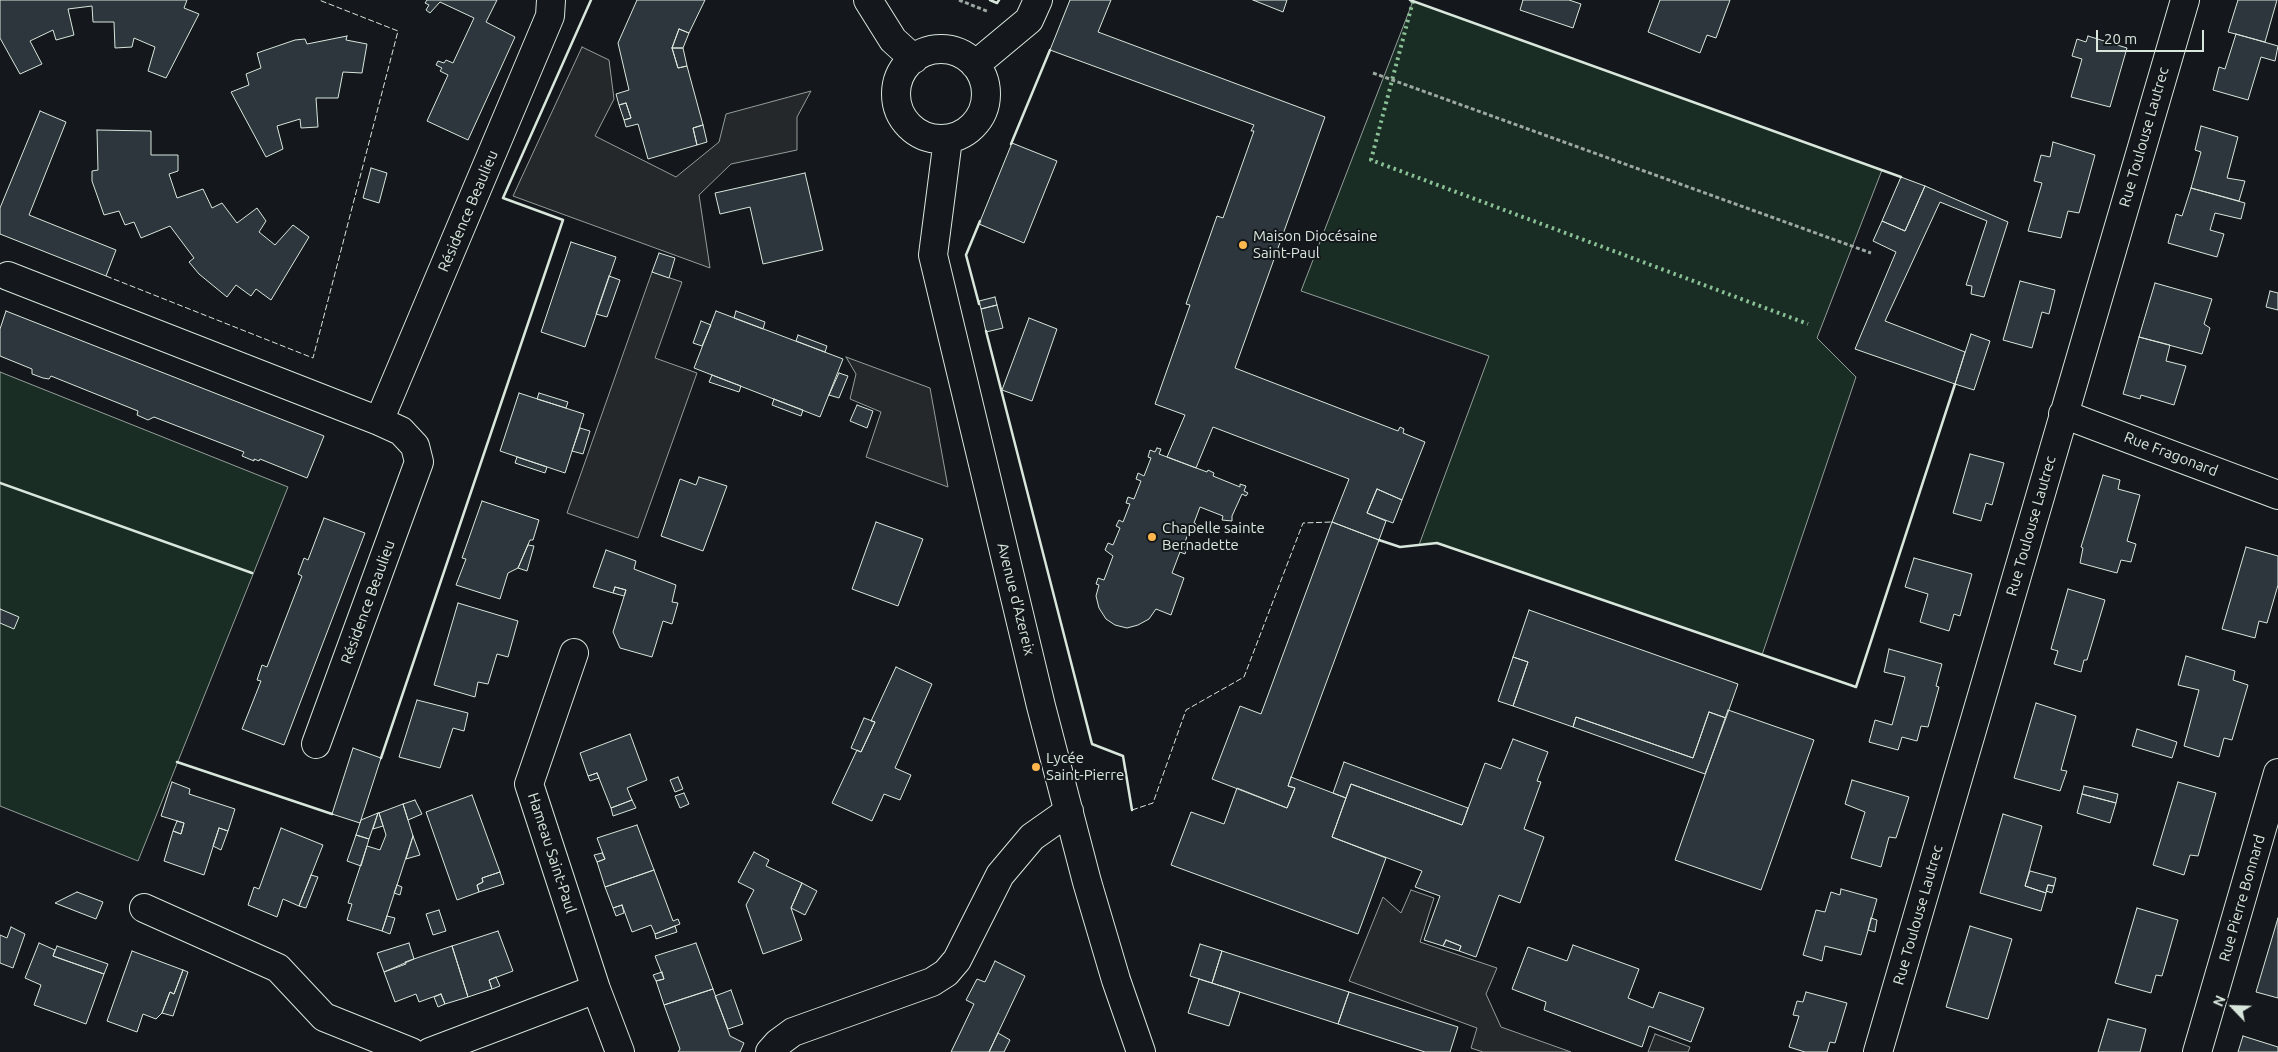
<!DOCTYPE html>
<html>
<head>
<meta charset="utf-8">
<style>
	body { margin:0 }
	#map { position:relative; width:2278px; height:1052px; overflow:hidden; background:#14181c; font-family:Ubuntu,sans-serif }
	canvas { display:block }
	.north { position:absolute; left:2208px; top:982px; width:50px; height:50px; -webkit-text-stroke:4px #14181c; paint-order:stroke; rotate:294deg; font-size:14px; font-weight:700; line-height:20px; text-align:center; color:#d8e6dc }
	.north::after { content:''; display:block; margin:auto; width:18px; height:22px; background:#d8e6dc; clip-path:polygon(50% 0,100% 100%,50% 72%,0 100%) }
	.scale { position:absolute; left:2096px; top:30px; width:108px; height:22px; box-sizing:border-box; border:2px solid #d8e6dc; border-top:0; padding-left:6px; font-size:15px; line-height:18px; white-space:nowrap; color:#d8e6dc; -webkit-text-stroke:4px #14181c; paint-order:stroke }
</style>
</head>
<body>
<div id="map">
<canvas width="2278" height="1052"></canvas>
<div class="north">N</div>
<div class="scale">20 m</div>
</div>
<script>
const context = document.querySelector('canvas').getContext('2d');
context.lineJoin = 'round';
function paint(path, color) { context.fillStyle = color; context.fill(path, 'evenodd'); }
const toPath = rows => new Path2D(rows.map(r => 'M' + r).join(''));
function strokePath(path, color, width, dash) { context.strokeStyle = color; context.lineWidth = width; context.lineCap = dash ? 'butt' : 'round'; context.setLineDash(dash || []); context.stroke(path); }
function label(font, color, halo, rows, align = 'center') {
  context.font = font + ' Ubuntu,sans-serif'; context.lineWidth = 4; context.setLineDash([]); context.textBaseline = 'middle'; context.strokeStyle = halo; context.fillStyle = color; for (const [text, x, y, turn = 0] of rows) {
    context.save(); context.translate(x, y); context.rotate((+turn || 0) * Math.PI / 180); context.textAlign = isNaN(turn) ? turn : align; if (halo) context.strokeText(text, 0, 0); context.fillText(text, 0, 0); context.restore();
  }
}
const green = toPath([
	[1413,1,1882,170,1817,338,1856,377,1762,655,1437,543,1419,545,1489,356,1301,291,1413,1],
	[0,372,288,487,138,861,0,806,0,372]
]);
const parking = toPath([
	[582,47,609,60,614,99,595,136,676,177,719,142,726,114,811,91,797,117,797,150,731,164,699,195,710,268,513,196,582,47],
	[652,272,682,282,655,358,697,373,638,538,567,513,652,272],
	[846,357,930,388,948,487,866,457,881,412,850,399,856,374,846,357],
	[1411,890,1434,898,1420,942,1497,968,1486,994,1501,1027,1571,1052,1483,1052,1471,1048,1477,1028,1349,981,1383,897,1401,913,1411,890],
	[1655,1034,1690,1047,1688,1052,1648,1052,1655,1034]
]);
const building = toPath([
	[0,0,187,0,184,8,199,14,166,78,148,71,155,47,134,38,132,47,115,48,114,22,93,22,92,6,68,9,74,35,56,40,53,30,30,41,42,64,20,74,0,38,0,0],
	[427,0,497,0,486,22,515,37,468,140,427,121,448,75,440,71,442,68,436,65,438,61,444,63,446,60,453,63,474,18,440,2,430,13,426,10,429,5,425,3,427,0],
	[637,0,705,0,689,33,679,29,672,48,678,68,687,66,703,125,693,128,697,145,648,159,638,124,626,127,624,120,631,118,626,103,619,105,616,94,629,90,618,43,637,0],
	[1070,0,1111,0,1098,32,1325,117,1235,368,1398,431,1400,427,1404,429,1403,433,1425,442,1402,500,1377,489,1367,513,1386,521,1379,540,1332,522,1349,479,1213,427,1196,468,1167,457,1185,415,1155,404,1190,305,1186,304,1217,216,1223,218,1254,131,1251,131,1254,125,1050,50,1070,0],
	[1253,0,1287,0,1283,12,1253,0],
	[1523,0,1569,0,1581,4,1573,28,1520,10,1523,0],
	[1660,0,1730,0,1716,38,1707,35,1700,53,1648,32,1660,0],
	[2238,0,2277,0,2265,42,2228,32,2238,0],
	[679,29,689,33,683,48,672,48,679,29],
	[2236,34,2278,46,2275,61,2261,57,2248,100,2213,90,2219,67,2225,69,2236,34],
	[347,36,346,40,367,44,362,73,343,72,338,98,316,98,318,127,301,128,300,119,277,126,283,149,266,157,231,92,249,85,246,74,261,68,257,53,295,40,305,39,307,44,347,36],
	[2088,36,2127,48,2110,107,2071,97,2082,59,2072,56,2077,39,2086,42,2088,36],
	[672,48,683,48,687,66,678,68,672,48],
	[626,103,631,118,624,120,619,105,626,103],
	[40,111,66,122,29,215,116,250,106,276,0,234,0,208,40,111],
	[703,125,707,142,697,145,693,128,703,125],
	[2201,126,2238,137,2227,178,2245,181,2239,201,2191,188,2201,152,2195,150,2201,126],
	[97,130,151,131,151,155,178,155,178,171,169,174,177,198,203,189,212,208,222,203,237,223,257,208,266,221,259,232,275,245,293,225,309,237,271,300,256,289,251,296,236,285,227,297,199,274,189,262,194,258,170,226,141,238,134,222,125,225,119,211,104,215,92,181,92,171,98,170,97,130],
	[2053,142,2095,155,2079,213,2068,211,2061,238,2028,231,2042,183,2034,181,2041,155,2050,157,2053,142],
	[1012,143,1057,161,1024,243,979,224,1012,143],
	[371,168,387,173,379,203,363,198,371,168],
	[805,173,823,250,763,264,750,207,720,214,715,193,805,173],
	[1901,177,1925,186,1905,231,1882,221,1901,177],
	[1925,186,2008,222,1984,297,1971,294,1972,286,1966,285,1987,221,1940,202,1885,321,1965,352,1955,384,1855,349,1896,252,1873,241,1882,221,1905,231,1925,186],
	[2191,188,2245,203,2241,219,2215,213,2210,230,2224,234,2217,257,2168,243,2176,214,2182,216,2191,188],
	[571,242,616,257,585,347,541,332,571,242],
	[659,253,675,258,669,278,652,272,659,253],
	[609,276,620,280,607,317,596,314,609,276],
	[2020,281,2055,290,2049,314,2042,312,2032,348,2003,340,2020,281],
	[2155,283,2212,299,2204,324,2210,328,2202,354,2139,337,2155,283],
	[2270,291,2278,293,2278,310,2266,307,2270,291],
	[995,297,997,305,981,309,979,301,995,297],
	[997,305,1003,328,986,332,981,309,997,305],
	[6,311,324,436,307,478,260,459,259,461,254,459,254,461,242,456,244,452,154,417,148,420,137,415,138,411,51,376,49,379,43,378,32,374,32,369,0,356,0,329,6,311],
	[716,311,843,359,820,417,694,368,716,311],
	[736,311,765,322,763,329,734,318,736,311],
	[1029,318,1057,329,1032,401,1002,390,1029,318],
	[701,321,711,325,702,346,693,343,701,321],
	[1971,334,1990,341,1974,390,1955,384,1971,334],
	[798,335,827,346,825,352,796,341,798,335],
	[2139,337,2170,345,2166,361,2186,366,2174,405,2141,395,2140,399,2123,394,2139,337],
	[839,373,848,376,839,398,829,395,839,373],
	[712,375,741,386,739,392,709,382,712,375],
	[519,393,584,414,565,473,500,451,519,393],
	[539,393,568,402,566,408,537,399,539,393],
	[774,399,803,410,801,416,772,405,774,399],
	[857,405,873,411,867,428,850,421,857,405],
	[580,428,590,431,583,454,572,451,580,428],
	[1157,448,1161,449,1159,454,1207,472,1208,470,1214,473,1213,476,1240,487,1240,484,1246,486,1244,491,1248,493,1246,496,1242,494,1232,516,1232,521,1222,520,1223,516,1200,507,1194,523,1196,524,1194,530,1190,529,1183,547,1187,548,1185,554,1180,552,1172,573,1184,578,1171,615,1156,609,1149,619,1138,625,1127,628,1115,625,1106,619,1099,608,1096,596,1099,585,1096,584,1098,578,1104,580,1113,556,1105,550,1108,543,1113,545,1120,528,1116,526,1119,520,1123,522,1130,504,1126,503,1128,497,1134,499,1141,481,1136,479,1138,473,1144,476,1151,458,1148,457,1150,450,1155,452,1157,448],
	[1970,454,2004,463,1992,505,1986,503,1981,521,1953,513,1970,454],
	[517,457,547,467,545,473,515,463,517,457],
	[2103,475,2120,480,2118,489,2140,495,2127,541,2136,544,2131,562,2121,560,2117,573,2080,563,2083,548,2081,547,2103,475],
	[699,477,727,486,703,551,661,536,680,479,696,485,699,477],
	[1377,489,1402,500,1393,523,1367,513,1377,489],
	[482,501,539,520,533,540,530,540,518,568,508,573,500,599,456,585,466,559,462,558,482,501],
	[324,518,365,533,284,745,242,729,261,681,257,680,262,665,267,667,302,576,298,574,304,558,308,560,324,518],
	[876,522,923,539,898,606,852,589,876,522],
	[1332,522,1379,540,1288,786,1295,788,1287,808,1212,779,1240,706,1261,714,1332,522],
	[528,545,534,546,527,571,518,568,528,545],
	[2246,547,2278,556,2278,585,2267,623,2259,621,2255,638,2222,629,2246,547],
	[606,550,636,561,634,569,676,585,672,602,678,603,672,624,663,621,652,657,620,648,613,632,626,590,615,587,613,593,593,587,606,550],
	[1914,558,1972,574,1960,616,1954,614,1949,631,1920,622,1928,594,1905,587,1914,558],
	[615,587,626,590,624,596,613,593,615,587],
	[2068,589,2105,600,2087,660,2084,660,2081,672,2054,664,2058,651,2051,649,2068,589],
	[458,603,518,621,508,657,497,654,488,684,478,682,475,697,434,685,458,603],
	[0,609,19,617,14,629,0,623,0,609],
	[1529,610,1738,684,1726,718,1709,712,1693,758,1576,717,1573,727,1513,706,1528,662,1513,657,1529,610],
	[1889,649,1942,664,1936,686,1939,687,1928,727,1921,726,1917,741,1902,737,1898,750,1869,742,1875,720,1892,725,1905,677,1884,672,1889,649],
	[2186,656,2235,671,2233,680,2248,685,2232,740,2224,738,2219,757,2184,746,2199,690,2178,685,2186,656],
	[1513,657,1528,662,1513,706,1498,701,1513,657],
	[896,667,932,684,895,768,911,775,900,800,884,794,872,821,832,803,857,750,861,752,875,722,871,721,896,667],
	[417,700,468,713,464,731,453,728,440,768,399,757,417,700],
	[2036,703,2076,716,2061,770,2067,771,2060,791,2014,778,2036,703],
	[1728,710,1814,740,1761,890,1675,860,1728,710],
	[1709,712,1726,718,1705,774,1573,727,1576,717,1693,758,1709,712],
	[864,718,875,722,861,752,851,748,864,718],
	[2137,729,2177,742,2172,758,2132,746,2137,729],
	[630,734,647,780,627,788,632,800,611,808,597,773,588,776,580,753,630,734],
	[1513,739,1548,752,1537,781,1541,782,1524,829,1544,837,1520,903,1499,895,1476,957,1459,951,1461,946,1446,940,1443,946,1424,940,1440,896,1415,887,1422,871,1332,837,1351,784,1462,825,1485,763,1501,769,1513,739],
	[353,748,381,758,360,823,332,814,353,748],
	[1344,762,1468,808,1462,825,1351,784,1346,798,1333,793,1344,762],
	[597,773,599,778,590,781,588,776,597,773],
	[678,777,683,789,675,792,670,780,678,777],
	[1291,777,1346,798,1332,837,1386,858,1358,934,1171,865,1191,812,1224,824,1237,788,1287,808,1295,788,1288,786,1291,777],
	[1852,780,1909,797,1896,838,1889,837,1881,867,1851,858,1865,812,1845,804,1852,780],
	[172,782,190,789,189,794,235,809,228,831,219,828,204,875,164,861,173,831,181,834,184,823,161,816,172,782],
	[2178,782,2216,793,2198,856,2190,855,2184,875,2153,865,2178,782],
	[2084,786,2118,794,2116,803,2082,794,2084,786],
	[684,793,689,804,680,808,675,796,684,793],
	[2082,794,2116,803,2110,823,2077,813,2082,794],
	[472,795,500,872,482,878,483,882,477,885,479,892,457,900,426,812,472,795],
	[415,800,422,814,408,820,403,804,415,800],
	[632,800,636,808,613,816,611,808,632,800],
	[403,804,413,836,382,931,347,920,352,904,348,903,367,846,380,850,386,835,379,813,403,804],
	[378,813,369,839,356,835,361,820,378,813],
	[379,813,383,826,373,829,378,813,379,813],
	[2003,814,2042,826,2025,886,2046,893,2041,911,1980,893,2003,814],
	[177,821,184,823,181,834,173,831,177,821],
	[637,825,654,870,605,887,597,862,605,859,597,838,637,825],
	[219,828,228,831,221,850,213,846,219,828],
	[281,828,323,845,299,906,283,899,277,917,248,905,254,887,259,889,281,828],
	[356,835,369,839,361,866,347,861,356,835],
	[413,836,420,855,406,859,413,836],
	[754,852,769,860,766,866,802,883,791,908,802,940,763,954,746,905,754,890,738,882,754,852],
	[602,853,605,859,597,862,594,855,602,853],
	[654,870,673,921,678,919,680,924,655,934,651,925,632,932,622,905,613,908,605,887,654,870],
	[2030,871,2056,878,2054,886,2048,885,2046,893,2025,886,2030,871],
	[500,872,504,884,479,892,477,885,483,882,482,878,500,872],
	[311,875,318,877,306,908,299,906,311,875],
	[802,883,817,891,805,915,791,908,802,883],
	[397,885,402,887,400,895,394,893,397,885],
	[2048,885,2054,886,2052,893,2046,891,2048,885],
	[1841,889,1877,899,1861,955,1825,946,1822,961,1803,955,1816,910,1825,912,1831,892,1840,895,1841,889],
	[77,892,103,902,96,919,55,903,77,892],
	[622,905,624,913,616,916,613,908,622,905],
	[2137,908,2178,920,2162,976,2156,975,2151,993,2115,983,2137,908],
	[439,910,446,931,433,935,426,914,439,910],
	[387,916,395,918,390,934,382,931,387,916],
	[1871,918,1877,920,1875,932,1868,930,1871,918],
	[2278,918,2278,998,2256,992,2278,918],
	[675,926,677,932,656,939,655,934,675,926],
	[1970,926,2012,939,1988,1019,1946,1007,1970,926],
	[11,927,25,934,13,968,0,963,0,935,7,938,11,927],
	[498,931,513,971,489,980,492,989,468,997,452,946,498,931],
	[1446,940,1461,946,1459,951,1443,946,1446,940],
	[39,943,55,950,53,956,104,974,86,1024,34,1005,41,985,25,978,39,943],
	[409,943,414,959,384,972,377,953,409,943],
	[696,943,713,989,664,1005,656,981,664,979,655,956,696,943],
	[1200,944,1222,951,1212,983,1190,976,1200,944],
	[1573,945,1639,969,1628,998,1653,1008,1659,992,1704,1008,1691,1042,1649,1026,1642,1047,1544,1010,1546,1002,1512,989,1528,947,1567,961,1573,945],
	[57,946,108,964,104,974,53,956,57,946],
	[452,946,468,997,445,1004,441,994,419,1002,416,994,395,1002,384,972,406,964,405,962,452,946],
	[132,951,183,970,174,994,170,992,162,1013,156,1019,143,1014,137,1032,107,1021,132,951],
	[1222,951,1349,992,1338,1024,1212,983,1222,951],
	[995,961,1025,976,989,1052,951,1052,974,1004,966,1000,977,979,985,982,995,961],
	[183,970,188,972,173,1016,162,1013,170,992,174,994,183,970],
	[662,972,664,979,656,981,653,975,662,972],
	[496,977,500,986,492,989,489,980,496,977],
	[1199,979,1240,992,1229,1026,1188,1013,1199,979],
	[713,989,730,1036,744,1043,740,1052,678,1052,680,1049,664,1005,713,989],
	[731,990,743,1024,728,1029,715,996,731,990],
	[1349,992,1458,1027,1450,1052,1425,1052,1338,1024,1349,992],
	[1806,992,1847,1003,1835,1043,1830,1042,1827,1052,1805,1052,1789,1047,1799,1016,1793,1015,1797,1001,1803,1002,1806,992],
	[441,994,445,1004,438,1007,434,997,441,994],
	[2108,1019,2146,1029,2140,1052,2098,1052,2108,1019],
	[998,1033,1010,1040,1004,1052,989,1052,998,1033],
	[2243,1036,2278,1047,2278,1052,2238,1052,2243,1036]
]);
const path = toPath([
	[959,0,989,12],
	[1373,73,1871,253]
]);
const minor = toPath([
	[868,0,893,40,914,59],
	'896 94a45 45 0 1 1 90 0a45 45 0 1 1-90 0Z',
	[975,65,1029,20,1038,0],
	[948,139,933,255,1041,706,1087,882,1116,980,1141,1052],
	[8,276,379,421,550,16,551,0],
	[2063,414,2278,495],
	[574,653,529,784,596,989,620,1052],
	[316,744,419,462,415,446,401,431,379,421],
	[144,908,278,968,324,1017,411,1052],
	[430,1052,596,989],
	[770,1052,778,1043,793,1032,932,982,946,973,957,960,1000,875,1032,837,1069,811],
	[1878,1052,2185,0],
	[2197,1052,2278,773]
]);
const hedge = toPath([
	[1413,1,1371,160,1808,324]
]);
const fence = toPath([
	[106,276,313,358,398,31,319,0],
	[1132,810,1153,803,1186,710,1244,677,1303,523,1332,522]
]);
const wall = toPath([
	[990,0,997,3,999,0],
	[1410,0,1901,177],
	[1011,144,1050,50],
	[979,304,966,255,980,221],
	[986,331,1092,744,1123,756,1132,810],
	[0,483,252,573],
	[1379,540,1400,547,1437,543,1856,687,1955,384],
	[381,758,563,220,503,198,591,0],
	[177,762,332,814]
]);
const markers = [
	[1243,245,5,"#ffb74d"],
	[1152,537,5,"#ffb74d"],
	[1036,767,5,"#ffb74d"]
];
const streetNames = [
	["Rue Toulouse Lautrec",2144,137,-74],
	["Résidence Beaulieu",468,211,-67],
	["Rue Fragonard",2171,454,21],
	["Rue Toulouse Lautrec",2031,526,-74],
	["Avenue d'Azereix",1016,599,76],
	["Résidence Beaulieu",368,602,-70],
	["Hameau Saint-Paul",552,853,72],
	["Rue Pierre Bonnard",2242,898,-74],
	["Rue Toulouse Lautrec",1918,915,-74]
];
const poiNames = [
	["Maison Diocésaine",1253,236],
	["Saint-Paul",1253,253],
	["Chapelle sainte",1162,528],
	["Bernadette",1162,545],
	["Lycée",1046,758],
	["Saint-Pierre",1046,775]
];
paint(green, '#1a2d24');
strokePath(green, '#939e99', 1);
paint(parking, '#24282b');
strokePath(parking, '#939e99', 1);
paint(building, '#2c363c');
strokePath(building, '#d8e6dc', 1);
strokePath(minor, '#d8e6dc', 30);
strokePath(path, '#9da8a2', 3, [4, 2.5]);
strokePath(minor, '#14181c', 28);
strokePath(hedge, '#8ac095', 4, [2.5, 4]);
strokePath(fence, '#d8e6dc', 1, [6, 2.5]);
strokePath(wall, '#d8e6dc', 2.5);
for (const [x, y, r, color] of markers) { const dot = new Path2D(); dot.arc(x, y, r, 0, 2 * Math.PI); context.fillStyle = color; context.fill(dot); strokePath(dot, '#14181c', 2); }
label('15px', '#d8e6dc', '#14181c', streetNames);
label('15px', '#d8e6dc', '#14181c', poiNames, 'left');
</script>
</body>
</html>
